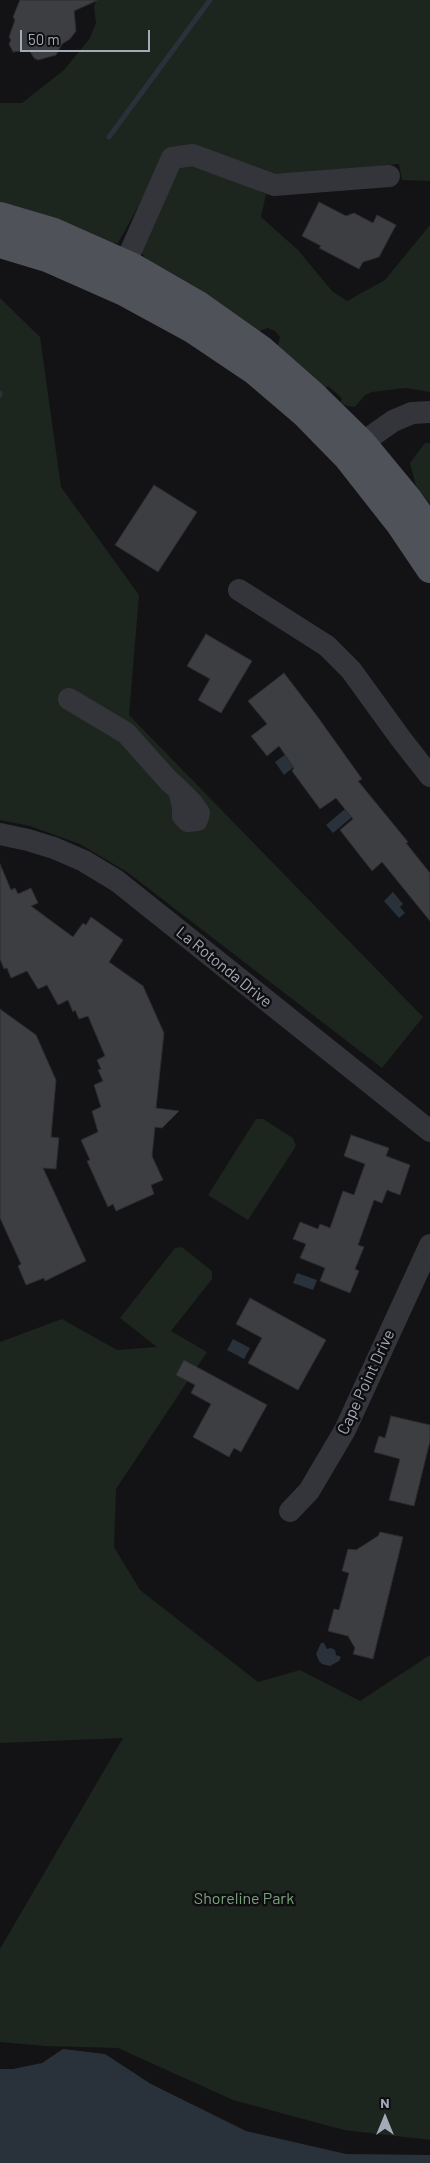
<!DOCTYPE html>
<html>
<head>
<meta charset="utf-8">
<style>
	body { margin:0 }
	#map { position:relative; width:430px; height:2163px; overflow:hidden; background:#131315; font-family:Barlow,sans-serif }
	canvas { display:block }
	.north { position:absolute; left:360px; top:2093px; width:50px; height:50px; -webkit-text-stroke:4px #0e0e10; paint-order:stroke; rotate:0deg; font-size:14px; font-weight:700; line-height:20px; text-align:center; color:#a4aab6 }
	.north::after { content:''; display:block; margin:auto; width:18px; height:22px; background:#a4aab6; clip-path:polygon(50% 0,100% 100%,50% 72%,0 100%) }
	.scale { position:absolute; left:20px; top:30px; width:130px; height:22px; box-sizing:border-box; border:2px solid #a4aab6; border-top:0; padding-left:6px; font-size:15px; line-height:18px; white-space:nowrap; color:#a4aab6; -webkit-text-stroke:4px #0e0e10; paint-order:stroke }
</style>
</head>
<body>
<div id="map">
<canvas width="430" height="2163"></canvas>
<div class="north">N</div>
<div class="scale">50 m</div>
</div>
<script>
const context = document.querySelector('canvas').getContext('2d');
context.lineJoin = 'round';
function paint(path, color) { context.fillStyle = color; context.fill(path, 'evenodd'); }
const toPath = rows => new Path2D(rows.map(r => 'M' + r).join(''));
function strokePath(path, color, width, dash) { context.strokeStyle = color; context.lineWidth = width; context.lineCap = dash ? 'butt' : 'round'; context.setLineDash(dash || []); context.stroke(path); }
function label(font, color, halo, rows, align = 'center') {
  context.font = font + ' Barlow,sans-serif'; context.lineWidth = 5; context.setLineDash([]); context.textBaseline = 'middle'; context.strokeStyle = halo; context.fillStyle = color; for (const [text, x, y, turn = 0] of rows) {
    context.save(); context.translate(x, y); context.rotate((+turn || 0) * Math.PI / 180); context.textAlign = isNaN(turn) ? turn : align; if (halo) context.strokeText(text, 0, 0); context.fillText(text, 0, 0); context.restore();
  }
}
const green = toPath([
	[96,0,430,0,430,181,402,180,399,164,274,177,200,147,143,198,118,243,102,243,0,206,0,103,22,103,64,70,90,38,96,23,94,7],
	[180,164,196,164,266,194,261,217,298,250,332,291,347,301,385,280,430,225,430,392,406,388,372,392,365,395,355,407,347,406,340,403,342,398,328,386,323,391,277,349,280,337,275,331,268,328,257,332,150,264,141,252],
	[0,298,40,337,61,487,139,595,129,715,423,1017,382,1068,127,872,80,844,30,826,0,820],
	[425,443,430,443,430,504,416,486,410,463],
	[256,1119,263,1119,293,1138,296,1146,248,1220,208,1195],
	[182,1247,212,1271,212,1279,171,1331,207,1352,116,1489,114,1547,140,1590,258,1682,300,1670,360,1701,430,1655,430,2140,344,2130,233,2100,118,2048,45,2046,0,2042,0,1949,123,1738,0,1743,0,1342,62,1319,117,1350,157,1347,120,1318,175,1248]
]);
const water = toPath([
	[298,745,294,767,284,775,275,762],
	[345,809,352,817,333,833,326,825],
	[393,892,403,904,400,907,405,913,399,918,384,901],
	[297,1273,317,1280,313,1290,293,1283],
	[233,1339,250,1348,244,1359,227,1350],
	[321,1643,324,1643,327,1649,331,1648,335,1650,336,1655,341,1657,339,1661,330,1666,322,1664,319,1661,316,1654],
	[63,2049,105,2054,151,2084,246,2131,346,2154,430,2155,430,2163,0,2163,0,2069,13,2069,42,2063]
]);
const stream = toPath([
	[109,137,210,0],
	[0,395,0,393]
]);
const building = toPath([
	[20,0,98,0,74,11,76,31,70,39,62,44,56,55,38,60,34,58,29,50,13,52,9,44,11,40,9,37,15,20,13,17,20,0],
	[319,202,346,216,354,213,373,223,377,215,396,225,379,257,363,262,359,269,319,248,321,246,302,236,319,202],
	[154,485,197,512,158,572,115,545,154,485],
	[206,634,252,661,221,713,198,700,210,679,187,666,206,634],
	[284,673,317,716,362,779,358,781,408,842,406,843,430,873,430,921,382,862,372,871,340,830,353,819,336,798,320,809,292,771,294,768,279,746,267,756,251,736,267,724,248,701,284,673],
	[0,864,11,890,15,888,18,894,31,888,38,903,31,906,73,937,83,923,86,925,91,917,123,940,109,962,143,986,164,1033,156,1108,179,1111,162,1128,155,1127,152,1156,163,1180,151,1185,154,1194,116,1211,113,1204,108,1207,87,1161,90,1160,81,1140,98,1132,92,1111,101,1107,94,1085,103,1081,98,1070,101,1069,97,1060,105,1056,88,1016,79,1019,75,1010,73,1012,68,1000,58,1005,47,985,38,989,27,971,11,978,7,968,4,969,0,959,0,864],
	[0,1009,36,1035,56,1080,51,1137,59,1138,56,1169,43,1168,86,1261,45,1281,44,1278,26,1285,18,1266,21,1264,0,1218,0,1009],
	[351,1135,389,1148,386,1156,410,1165,400,1195,387,1190,382,1203,374,1200,358,1245,364,1247,355,1269,359,1271,350,1293,320,1281,325,1268,300,1258,306,1244,293,1239,300,1222,318,1229,320,1224,330,1228,343,1191,354,1195,365,1164,344,1156,351,1135],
	[250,1298,326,1340,298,1390,248,1363,262,1338,236,1324,250,1298],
	[184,1360,267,1405,241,1452,234,1448,229,1457,193,1437,211,1404,191,1393,195,1385,176,1375,184,1360],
	[391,1416,430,1425,430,1441,414,1506,389,1500,400,1459,374,1452,379,1436,385,1438,391,1416],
	[380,1532,403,1537,373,1659,353,1654,355,1648,348,1636,328,1631,334,1609,339,1610,349,1573,342,1571,348,1549,356,1550,378,1536,380,1532]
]);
const minor = toPath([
	[125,264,172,158,193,155,274,185,389,176],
	[350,455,362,443,393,421,412,413,430,412],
	[239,590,327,646,351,670,401,739,430,776],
	[69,699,126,733,168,780,179,790,192,803,199,813,197,820,188,821,183,816,183,807,179,790],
	[0,834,28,840,54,848,84,861,117,881,430,1131],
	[290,1511,309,1491,345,1430,430,1245]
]);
const major = toPath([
	[0,216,54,232,133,267,197,304,262,350,312,394,362,443,409,500,430,530],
	[0,244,47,258,124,292,192,329,256,372,304,413,348,458,399,523,430,569]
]);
const streetNames = [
	["La Rotonda Drive",224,967,39],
	["Cape Point Drive",366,1382,-65]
];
const parkNames = [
	["Shoreline Park",244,1899]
];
paint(green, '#1d251f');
paint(water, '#29323a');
strokePath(stream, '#29323a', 5);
paint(building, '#3d3e42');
strokePath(building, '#2d2d31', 1);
strokePath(minor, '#34353a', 22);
strokePath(major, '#50525a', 28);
label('16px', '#a4aab6', '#0e0e10', streetNames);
label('16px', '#7aa37d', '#0e0e10', parkNames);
</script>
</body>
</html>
